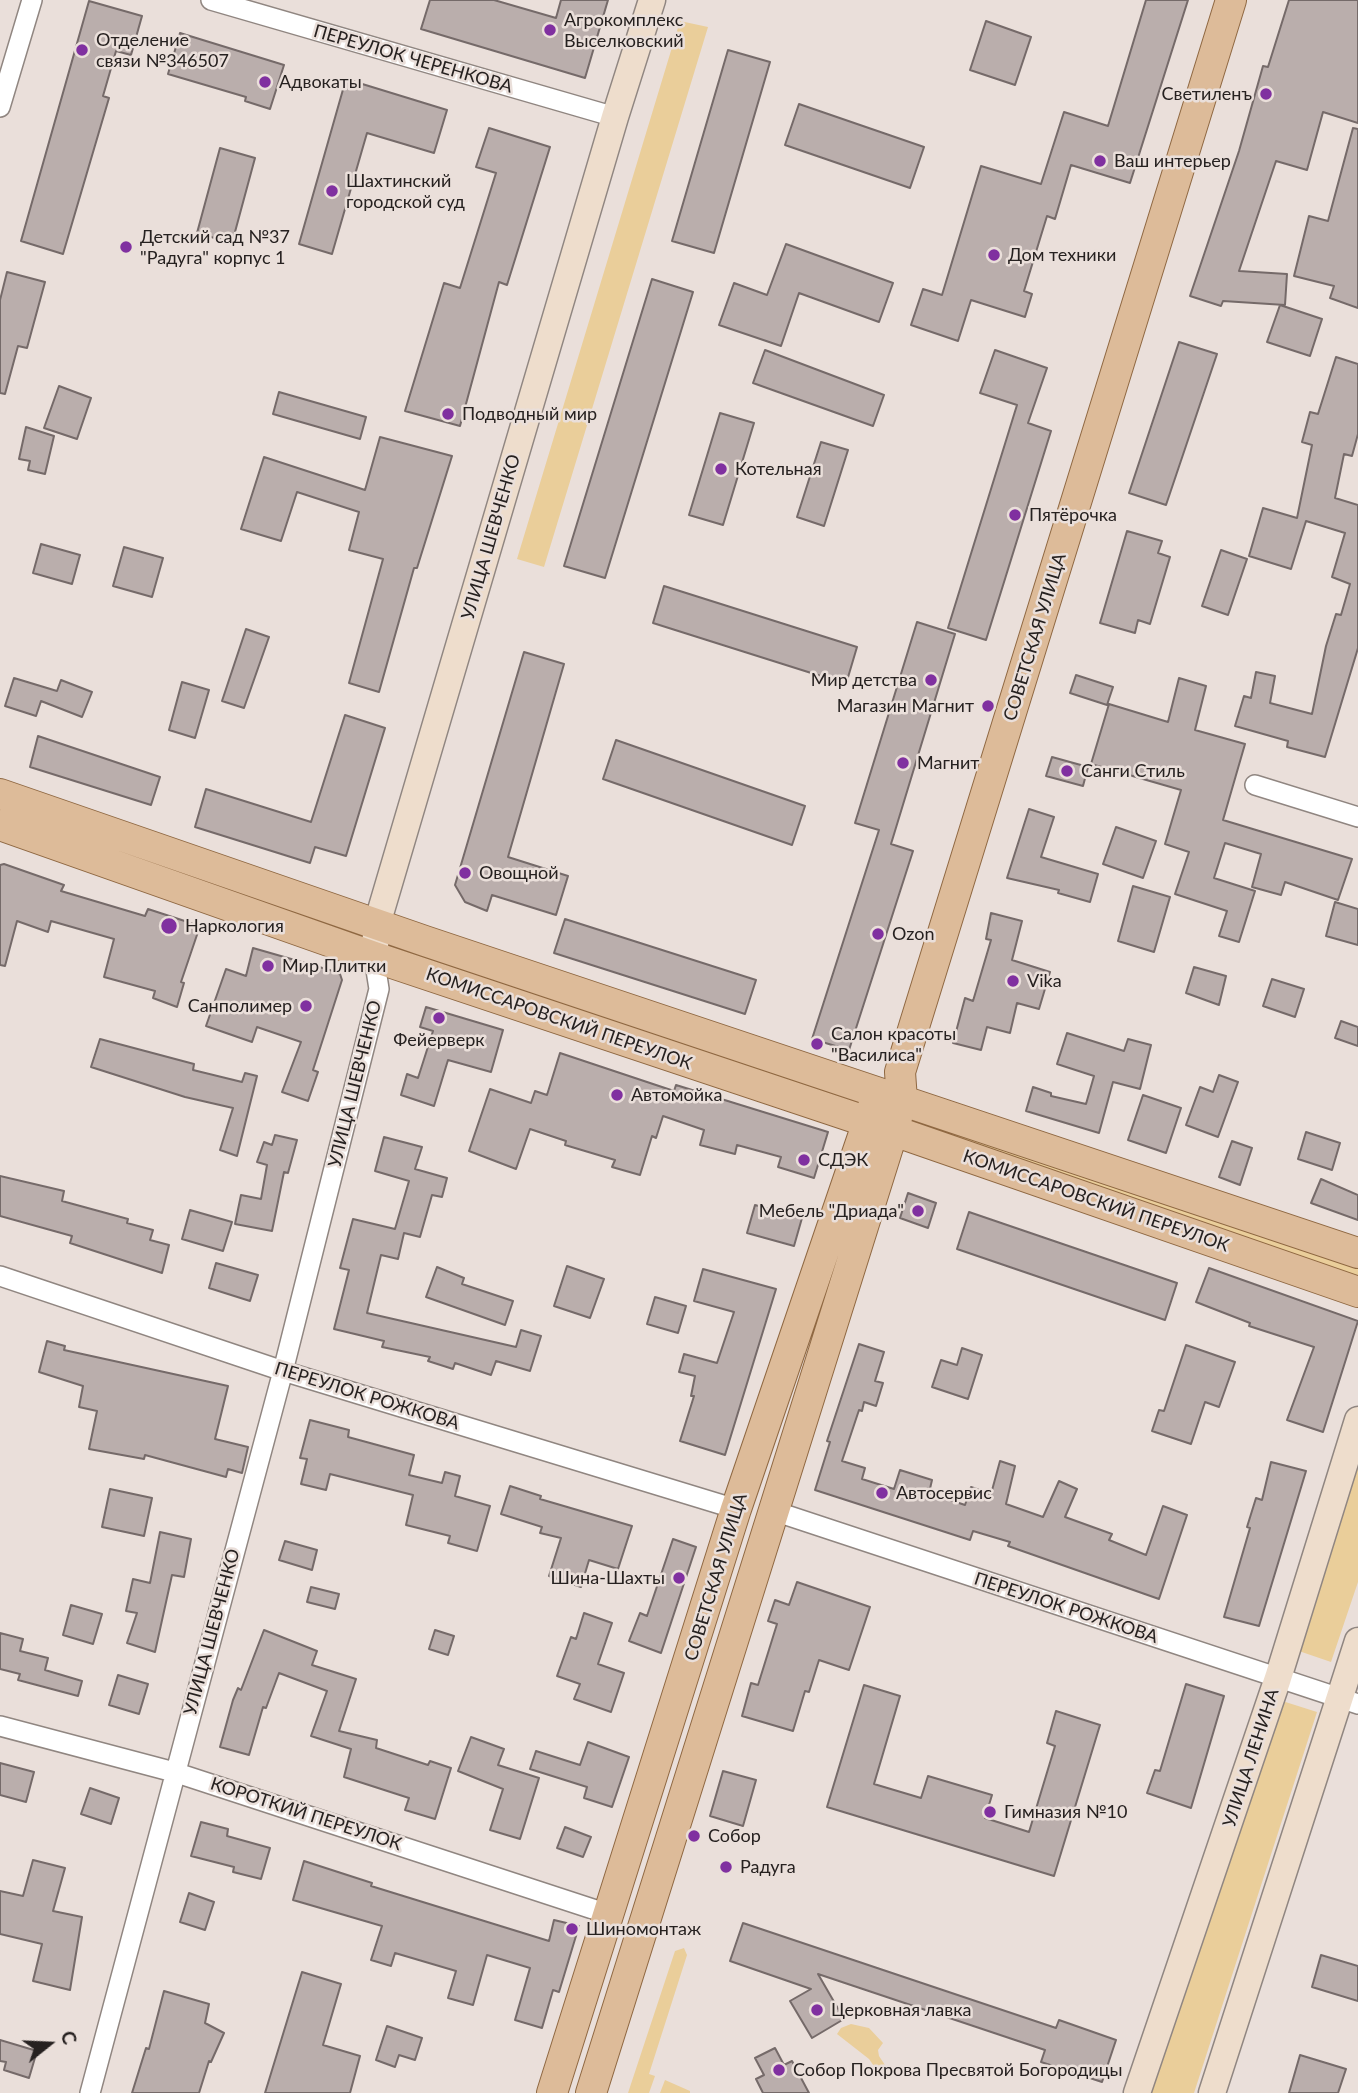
<!DOCTYPE html>
<html>
<head>
<meta charset="utf-8">
<style>
	body { margin:0 }
	#map { position:relative; width:1358px; height:2093px; overflow:hidden; background:#eadfda; font-family:Lato,sans-serif }
	canvas { display:block }
	.north { position:absolute; left:14px; top:2009px; width:70px; height:70px; -webkit-text-stroke:5px #eadfda; paint-order:stroke; rotate:72deg; font-size:19px; font-weight:700; line-height:28px; text-align:center; color:#262120 }
	.north::after { content:''; display:block; margin:auto; width:24px; height:32px; background:#262120; clip-path:polygon(50% 0,100% 100%,50% 72%,0 100%) }
</style>
</head>
<body>
<div id="map">
<canvas width="1358" height="2093"></canvas>
<div class="north">С</div>
</div>
<script>
const context = document.querySelector('canvas').getContext('2d');
context.lineJoin = 'round';
function paint(path, color) { context.fillStyle = color; context.fill(path, 'evenodd'); }
const toPath = rows => new Path2D(rows.map(r => 'M' + r).join(''));
function strokePath(path, color, width, dash) { context.strokeStyle = color; context.lineWidth = width; context.lineCap = dash ? 'butt' : 'round'; context.setLineDash(dash || []); context.stroke(path); }
function label(font, color, halo, rows, align = 'center') {
  context.font = font + ' Lato,sans-serif'; context.lineWidth = 5; context.setLineDash([]); context.textBaseline = 'middle'; context.strokeStyle = halo; context.fillStyle = color; for (const [text, x, y, turn = 0] of rows) {
    context.save(); context.translate(x, y); context.rotate((+turn || 0) * Math.PI / 180); context.textAlign = isNaN(turn) ? turn : align; if (halo) context.strokeText(text, 0, 0); context.fillText(text, 0, 0); context.restore();
  }
}
const green = toPath([
	[680,21,708,27,544,567,517,559],
	[931,1120,1358,1265,1358,1277,927,1130],
	[1358,1457,1358,1582,1331,1662,1293,1649],
	[1276,1699,1317,1712,1194,2093,1148,2093],
	[684,1948,687,1955,649,2074,655,2076,649,2093,628,2093,675,1951],
	[851,2024,869,2028,883,2043,878,2050,879,2056,891,2074,883,2079,869,2059,837,2034,841,2028],
	[665,2080,690,2091,690,2093,660,2093]
]);
const building = toPath([
	[430,0,494,0,556,18,561,0,608,0,585,78,421,29,430,0],
	[1146,0,1188,0,1130,183,1071,165,1055,219,1047,216,1024,291,1032,294,1025,317,971,300,958,341,911,325,923,289,942,295,981,166,1041,184,1064,112,1108,126,1146,0],
	[1289,0,1358,0,1358,123,1323,112,1307,170,1276,161,1239,271,1287,274,1285,305,1223,301,1221,306,1190,296,1239,151,1263,66,1268,67,1289,0],
	[89,1,142,16,131,55,116,51,103,96,109,98,63,254,21,241,89,1],
	[986,21,1031,37,1015,85,970,70,986,21],
	[180,33,284,65,270,109,245,101,246,97,168,74,180,33],
	[728,50,770,62,714,253,672,241,728,50],
	[346,79,447,110,434,153,367,133,332,254,299,244,346,79],
	[799,104,924,147,910,188,785,145,799,104],
	[489,128,550,147,507,285,499,282,460,426,405,411,444,283,460,288,496,173,476,167,489,128],
	[1353,128,1358,129,1358,308,1330,298,1334,286,1294,276,1309,216,1328,221,1353,128],
	[220,148,255,158,232,243,197,233,220,148],
	[786,244,893,283,879,322,799,293,781,346,719,325,734,283,767,295,786,244],
	[7,272,45,282,27,348,18,346,5,394,0,393,0,300,7,272],
	[652,279,693,292,605,578,564,566,652,279],
	[1280,305,1322,319,1310,356,1267,342,1280,305],
	[1179,342,1217,354,1166,505,1129,493,1179,342],
	[765,350,884,395,873,426,753,383,765,350],
	[995,350,1047,368,1028,423,1051,431,986,640,948,628,1017,405,980,393,995,350],
	[1336,357,1358,364,1358,434,1352,456,1344,454,1335,498,1358,505,1358,648,1325,757,1287,747,1288,741,1235,726,1244,696,1251,698,1256,672,1275,676,1270,703,1312,714,1326,646,1336,614,1341,615,1350,584,1332,577,1345,533,1306,521,1291,569,1249,556,1263,508,1297,518,1312,445,1302,442,1310,412,1318,414,1336,357],
	[59,386,91,398,77,439,44,428,59,386],
	[279,392,366,417,360,439,273,414,279,392],
	[720,413,754,423,723,525,689,515,720,413],
	[26,427,54,436,45,474,28,470,30,461,19,459,26,427],
	[380,437,452,456,417,568,414,568,379,692,349,683,383,559,349,550,359,512,297,492,281,541,241,529,264,457,365,490,380,437],
	[821,442,848,450,824,526,797,517,821,442],
	[1127,531,1162,541,1158,553,1170,557,1150,624,1138,620,1135,633,1100,623,1127,531],
	[41,544,80,555,72,584,33,573,41,544],
	[124,547,163,558,152,597,113,586,124,547],
	[1221,550,1247,559,1228,615,1202,606,1221,550],
	[664,586,857,647,846,684,653,623,664,586],
	[917,622,955,634,891,844,913,851,849,1050,812,1039,879,830,855,823,917,622],
	[246,629,269,637,244,708,222,701,246,629],
	[524,652,564,664,508,857,568,876,556,915,492,895,487,911,465,902,455,885,524,652],
	[1076,675,1113,687,1107,705,1070,693,1076,675],
	[14,678,57,691,61,680,92,692,82,717,41,701,36,716,5,706,14,678],
	[1179,678,1206,686,1195,730,1245,744,1223,820,1352,859,1338,900,1285,882,1281,895,1252,887,1261,854,1225,843,1214,878,1255,891,1239,942,1219,936,1227,911,1175,894,1189,852,1165,844,1181,790,1091,764,1109,704,1168,722,1179,678],
	[182,682,209,690,195,738,169,730,182,682],
	[345,715,385,728,346,856,315,847,310,863,195,827,206,789,311,822,345,715],
	[38,736,160,777,151,805,30,767,38,736],
	[616,740,805,806,792,845,603,779,616,740],
	[1052,757,1088,767,1083,786,1046,776,1052,757],
	[1029,809,1054,817,1041,857,1098,874,1090,902,1058,893,1059,890,1007,878,1029,809],
	[1116,827,1156,841,1143,878,1103,864,1116,827],
	[4,864,64,885,61,891,145,916,148,909,200,926,181,982,184,983,177,1007,153,998,155,991,104,977,114,939,51,921,48,932,17,921,5,966,0,965,0,865,4,864],
	[1133,886,1170,897,1154,952,1118,941,1133,886],
	[1335,902,1358,909,1358,945,1326,936,1335,902],
	[991,913,1022,921,1012,960,1050,972,1039,1009,1017,1003,1010,1033,987,1027,981,1050,953,1043,965,998,973,1001,991,940,986,939,991,913],
	[565,919,756,980,745,1014,554,953,565,919],
	[253,948,333,971,340,974,342,980,313,1070,318,1072,308,1101,282,1092,301,1042,257,1027,252,1042,206,1026,226,969,246,976,253,948],
	[1194,967,1226,976,1219,1005,1186,993,1194,967],
	[1272,979,1304,989,1295,1017,1263,1006,1272,979],
	[426,1007,503,1030,491,1072,448,1060,434,1106,401,1095,407,1074,418,1078,433,1031,420,1027,426,1007],
	[1341,1021,1358,1027,1358,1046,1335,1038,1341,1021],
	[1067,1033,1124,1051,1128,1039,1151,1045,1140,1089,1113,1082,1099,1133,1026,1111,1033,1087,1051,1093,1051,1096,1086,1104,1094,1076,1057,1064,1067,1033],
	[100,1039,194,1064,193,1070,242,1082,245,1073,257,1076,237,1156,220,1150,233,1108,185,1097,91,1067,100,1039],
	[560,1053,674,1091,676,1085,828,1132,814,1178,778,1167,781,1157,737,1145,735,1154,700,1145,704,1130,663,1116,656,1138,652,1136,640,1175,612,1167,615,1160,565,1145,566,1141,530,1129,516,1169,469,1151,490,1089,531,1103,535,1091,547,1095,560,1053],
	[1219,1075,1238,1082,1218,1137,1186,1125,1200,1087,1213,1092,1219,1075],
	[1143,1095,1181,1108,1166,1153,1128,1140,1143,1095],
	[1306,1132,1340,1143,1332,1170,1298,1159,1306,1132],
	[275,1135,297,1140,288,1173,284,1172,272,1231,235,1224,241,1195,261,1199,267,1165,257,1162,264,1142,272,1145,275,1135],
	[384,1137,422,1147,415,1169,447,1178,442,1197,432,1195,420,1237,404,1233,398,1259,381,1255,367,1313,516,1347,521,1330,541,1336,530,1371,496,1361,491,1375,455,1363,453,1369,428,1361,430,1357,382,1347,384,1341,334,1329,349,1270,340,1268,353,1219,395,1229,409,1181,375,1171,384,1137],
	[1232,1141,1252,1148,1240,1185,1219,1177,1232,1141],
	[0,1176,64,1191,62,1201,128,1219,127,1223,153,1230,150,1240,169,1245,162,1273,70,1243,72,1236,0,1216,0,1176],
	[1321,1179,1358,1195,1358,1220,1311,1203,1321,1179],
	[908,1193,936,1203,928,1228,900,1218,908,1193],
	[755,1205,802,1218,794,1246,747,1233,755,1205],
	[190,1210,232,1222,223,1251,182,1239,190,1210],
	[969,1212,1177,1283,1165,1320,957,1249,969,1212],
	[216,1263,258,1275,250,1301,209,1288,216,1263],
	[567,1266,604,1279,590,1318,554,1306,567,1266],
	[437,1267,464,1278,462,1284,513,1301,505,1325,426,1297,437,1267],
	[1209,1268,1358,1321,1323,1432,1287,1420,1314,1347,1249,1326,1250,1323,1196,1302,1209,1268],
	[703,1269,776,1289,725,1455,680,1441,694,1396,691,1396,695,1376,679,1372,684,1354,717,1363,734,1312,694,1301,703,1269],
	[655,1297,686,1306,678,1333,647,1324,655,1297],
	[47,1341,65,1346,64,1350,228,1386,215,1439,248,1447,242,1473,228,1469,226,1477,145,1455,144,1459,89,1449,97,1411,79,1407,83,1386,39,1372,47,1341],
	[859,1344,884,1352,875,1381,883,1383,876,1406,864,1402,862,1411,859,1410,842,1461,865,1468,862,1479,894,1489,900,1470,932,1480,929,1493,965,1505,971,1487,991,1494,1000,1461,1015,1466,1006,1504,1043,1517,1059,1481,1077,1489,1065,1517,1112,1534,1109,1540,1146,1555,1163,1506,1187,1515,1159,1599,1008,1546,1010,1542,973,1531,970,1540,815,1490,830,1442,827,1441,859,1344],
	[1186,1345,1235,1362,1219,1407,1205,1402,1191,1444,1152,1431,1159,1410,1164,1411,1186,1345],
	[962,1348,982,1355,968,1399,932,1387,941,1360,957,1365,962,1348],
	[310,1420,349,1430,348,1437,414,1455,409,1475,442,1483,445,1472,460,1476,455,1496,490,1506,477,1551,448,1543,450,1536,406,1525,413,1495,330,1474,326,1490,301,1484,307,1459,300,1458,310,1420],
	[1271,1462,1306,1471,1259,1626,1224,1617,1250,1528,1247,1527,1256,1498,1262,1500,1271,1462],
	[510,1486,541,1496,540,1499,632,1526,618,1569,589,1560,581,1587,549,1576,561,1538,540,1533,542,1527,501,1514,510,1486],
	[110,1489,152,1498,144,1536,102,1527,110,1489],
	[160,1532,191,1539,184,1577,172,1575,155,1652,127,1643,137,1613,126,1611,133,1579,150,1583,160,1532],
	[673,1539,696,1547,661,1653,629,1641,640,1613,647,1616,673,1539],
	[285,1541,317,1550,312,1570,279,1560,285,1541],
	[797,1582,870,1607,849,1670,819,1660,809,1692,805,1691,793,1731,742,1716,751,1683,758,1685,777,1624,768,1621,775,1600,789,1605,797,1582],
	[311,1587,339,1594,335,1609,307,1602,311,1587],
	[71,1605,102,1614,93,1644,63,1635,71,1605],
	[584,1613,612,1623,598,1664,624,1673,611,1712,574,1699,580,1684,557,1676,571,1637,576,1639,584,1613],
	[264,1630,317,1651,312,1665,356,1679,339,1731,377,1740,376,1748,428,1765,430,1761,451,1768,435,1819,405,1810,409,1798,344,1777,351,1749,311,1736,327,1691,279,1673,266,1708,263,1707,249,1755,220,1747,233,1700,238,1688,241,1690,264,1630],
	[435,1630,454,1636,448,1655,429,1649,435,1630],
	[0,1633,23,1639,20,1651,48,1658,45,1670,82,1681,78,1696,18,1680,20,1674,0,1669,0,1633],
	[118,1675,148,1684,139,1714,109,1705,118,1675],
	[1186,1684,1224,1696,1191,1808,1147,1793,1155,1770,1160,1771,1186,1684],
	[864,1685,900,1696,874,1784,921,1798,928,1776,992,1795,985,1818,1029,1832,1055,1746,1047,1743,1056,1711,1100,1725,1054,1876,827,1807,864,1685],
	[471,1737,504,1749,498,1765,539,1778,520,1839,490,1830,503,1789,458,1771,471,1737],
	[588,1742,629,1757,612,1807,584,1798,587,1787,530,1769,536,1751,580,1765,588,1742],
	[0,1763,34,1772,26,1802,0,1795,0,1763],
	[723,1771,756,1780,743,1826,710,1816,723,1771],
	[90,1788,119,1798,111,1824,81,1814,90,1788],
	[201,1822,228,1829,227,1836,270,1848,261,1879,233,1872,234,1867,191,1856,201,1822],
	[565,1827,591,1837,583,1857,557,1848,565,1827],
	[33,1860,65,1868,53,1911,82,1917,70,1990,33,1981,42,1944,0,1934,0,1891,23,1896,33,1860],
	[304,1861,372,1883,371,1886,549,1941,554,1920,579,1926,559,1992,553,1990,542,2028,515,2020,530,1968,487,1955,473,2005,448,1998,456,1971,395,1953,391,1966,371,1960,382,1926,293,1900,304,1861],
	[189,1893,214,1902,205,1930,180,1922,189,1893],
	[743,1923,1056,2028,1059,2020,1116,2040,1102,2082,1041,2062,1045,2050,818,1974,844,2019,812,2038,790,2001,811,1989,730,1961,743,1923],
	[1321,1955,1358,1966,1358,2001,1312,1987,1321,1955],
	[302,1972,341,1984,323,2045,360,2056,350,2093,265,2093,302,1972],
	[164,1991,209,2004,205,2023,224,2033,211,2062,209,2061,199,2093,132,2093,146,2048,149,2049,164,1991],
	[387,2026,422,2038,415,2060,399,2055,395,2067,376,2060,387,2026],
	[0,2040,37,2051,29,2078,4,2070,6,2062,0,2061,0,2040],
	[775,2048,784,2065,792,2061,809,2093,763,2093,756,2079,764,2075,755,2058,775,2048],
	[1300,2055,1346,2069,1338,2093,1289,2093,1300,2055]
]);
const minor = toPath([
	[211,0,615,117],
	[0,107,32,0],
	[1255,785,1358,817],
	[0,1276,283,1371,736,1509],
	[774,1511,1358,1704],
	[0,1726,174,1772,608,1914],
	[90,2093,283,1371,379,989,374,957]
]);
const secondary = toPath([
	[374,957,377,924,615,117,652,0],
	[1137,2093,1278,1678,1358,1420],
	[1212,2093,1358,1641]
]);
const primary = toPath([
	[0,794,425,941,1358,1253],
	[0,825,374,957,868,1122,1358,1292],
	[552,2093,736,1509,874,1104],
	[591,2093,893,1131,902,1100,900,1072,1231,0]
]);
const markers = [
	[550,30,7,"#8030a0"],
	[82,50,7,"#8030a0"],
	[265,82,7,"#8030a0"],
	[1266,94,7,"#8030a0"],
	[1100,161,7,"#8030a0"],
	[332,191,7,"#8030a0"],
	[126,247,7,"#8030a0"],
	[994,255,7,"#8030a0"],
	[448,414,7,"#8030a0"],
	[721,469,7,"#8030a0"],
	[1015,515,7,"#8030a0"],
	[931,680,7,"#8030a0"],
	[988,706,7,"#8030a0"],
	[903,763,7,"#8030a0"],
	[1067,771,7,"#8030a0"],
	[465,873,7,"#8030a0"],
	[169,926,9,"#8030a0"],
	[878,934,7,"#8030a0"],
	[268,966,7,"#8030a0"],
	[1013,981,7,"#8030a0"],
	[306,1006,7,"#8030a0"],
	[439,1018,7,"#8030a0"],
	[817,1044,7,"#8030a0"],
	[617,1095,7,"#8030a0"],
	[804,1160,7,"#8030a0"],
	[918,1211,7,"#8030a0"],
	[882,1493,7,"#8030a0"],
	[679,1578,7,"#8030a0"],
	[990,1812,7,"#8030a0"],
	[694,1836,7,"#8030a0"],
	[726,1867,7,"#8030a0"],
	[572,1929,7,"#8030a0"],
	[817,2010,7,"#8030a0"],
	[779,2070,7,"#8030a0"]
];
const poiNames = [
	["Агрокомплекс",564,20],
	["Выселковский",564,41],
	["Отделение",96,40],
	["связи №346507",96,61],
	["Адвокаты",279,82],
	["Светиленъ",1252,94,"right"],
	["Ваш интерьер",1114,161],
	["Шахтинский",346,181],
	["городской суд",346,202],
	["Детский сад №37",140,237],
	["\"Радуга\" корпус 1",140,258],
	["Дом техники",1008,255],
	["Подводный мир",462,414],
	["Котельная",735,469],
	["Пятёрочка",1029,515],
	["Мир детства",917,680,"right"],
	["Магазин Магнит",974,706,"right"],
	["Магнит",917,763],
	["Санги Стиль",1081,771],
	["Овощной",479,873],
	["Наркология",185,926],
	["Ozon",892,934],
	["Мир Плитки",282,966],
	["Vika",1027,981],
	["Санполимер",292,1006,"right"],
	["Салон красоты",831,1034],
	["\"Василиса\"",831,1055],
	["Фейерверк",439,1040,"center"],
	["Автомойка",631,1095],
	["СДЭК",818,1160],
	["Мебель \"Дриада\"",904,1211,"right"],
	["Автосервис",896,1493],
	["Шина-Шахты",665,1578,"right"],
	["Гимназия №10",1004,1812],
	["Собор",708,1836],
	["Радуга",740,1867],
	["Шиномонтаж",586,1929],
	["Церковная лавка",831,2010],
	["Собор Покрова Пресвятой Богородицы",793,2070]
];
const streetNames = [
	["ПЕРЕУЛОК ЧЕРЕНКОВА",413,59,16],
	["УЛИЦА ШЕВЧЕНКО",491,537,-74],
	["СОВЕТСКАЯ УЛИЦА",1035,637,-73],
	["КОМИССАРОВСКИЙ ПЕРЕУЛОК",559,1019,19],
	["УЛИЦА ШЕВЧЕНКО",355,1084,-76],
	["КОМИССАРОВСКИЙ ПЕРЕУЛОК",1096,1201,19],
	["ПЕРЕУЛОК РОЖКОВА",367,1396,17],
	["СОВЕТСКАЯ УЛИЦА",716,1577,-73],
	["ПЕРЕУЛОК РОЖКОВА",1066,1608,18],
	["УЛИЦА ШЕВЧЕНКО",212,1632,-75],
	["УЛИЦА ЛЕНИНА",1251,1758,-72],
	["КОРОТКИЙ ПЕРЕУЛОК",306,1814,18]
];
paint(green, '#eace9a');
paint(building, '#baaeac');
strokePath(building, '#756a69', 2);
strokePath(minor, '#908681', 22);
strokePath(secondary, '#908681', 29);
strokePath(primary, '#8f6842', 32);
strokePath(minor, '#fff', 19);
strokePath(secondary, '#edc', 26);
strokePath(primary, '#db9', 30);
for (const [x, y, r, color] of markers) { const dot = new Path2D(); dot.arc(x, y, r, 0, 2 * Math.PI); context.fillStyle = color; context.fill(dot); strokePath(dot, '#eadfda', 2.5); }
label('18px', '#262120', '#eadfda', poiNames, 'left');
label('18px', '#262120', '#eadfda', streetNames);
</script>
</body>
</html>
